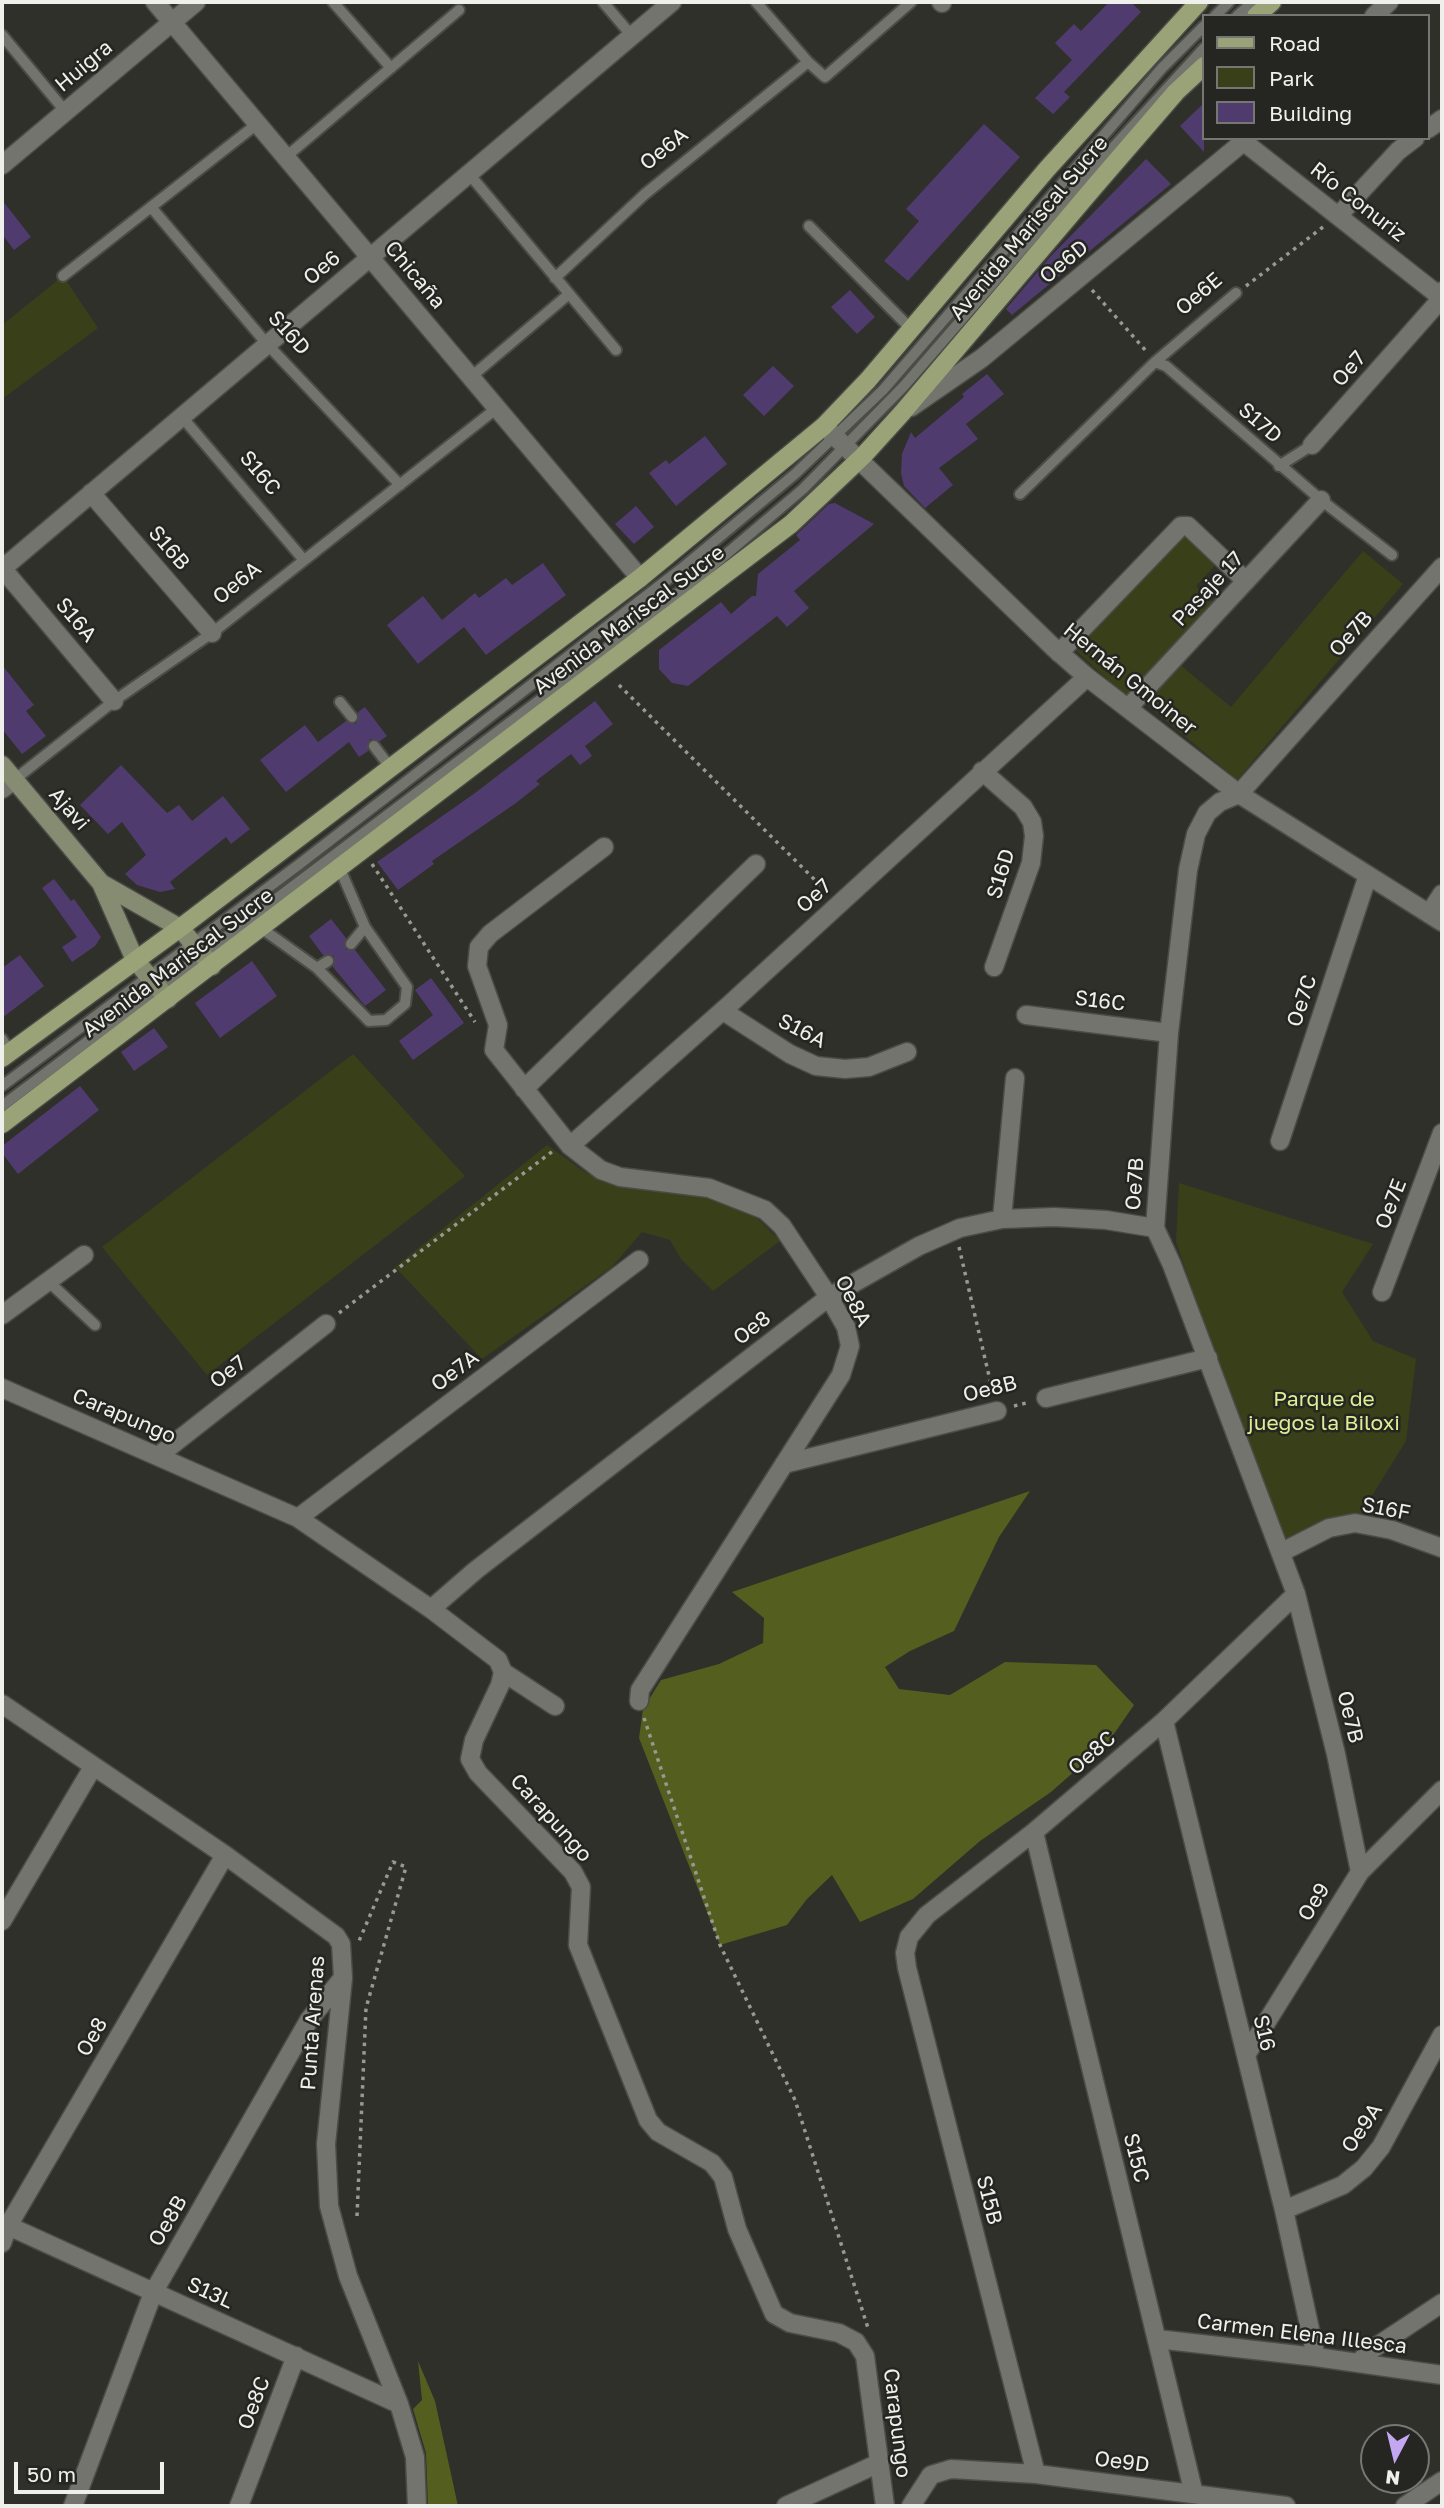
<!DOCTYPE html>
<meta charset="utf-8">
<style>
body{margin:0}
#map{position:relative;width:1444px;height:2508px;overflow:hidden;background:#2f302a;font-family:"Golos Text",sans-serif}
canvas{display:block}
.frame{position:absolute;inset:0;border:4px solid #eff0ec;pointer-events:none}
.legend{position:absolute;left:1202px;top:14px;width:228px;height:126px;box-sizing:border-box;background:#252621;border:2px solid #767772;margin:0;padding:9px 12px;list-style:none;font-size:21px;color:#eff0ec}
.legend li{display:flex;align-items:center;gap:14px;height:35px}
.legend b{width:35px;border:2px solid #767772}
.north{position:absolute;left:1360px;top:2424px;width:70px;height:70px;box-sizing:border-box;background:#252621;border:2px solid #767772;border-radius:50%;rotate:187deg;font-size:19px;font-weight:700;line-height:28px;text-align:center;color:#eff0ec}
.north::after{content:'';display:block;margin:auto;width:24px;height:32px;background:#c4a7f1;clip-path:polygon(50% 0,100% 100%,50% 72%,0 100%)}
.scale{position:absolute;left:14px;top:2462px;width:150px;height:32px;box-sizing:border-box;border:4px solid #eff0ec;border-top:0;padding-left:9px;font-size:21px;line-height:24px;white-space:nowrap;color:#eff0ec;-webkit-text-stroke:5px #252621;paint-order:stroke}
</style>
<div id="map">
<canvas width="1444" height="2508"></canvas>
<div class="frame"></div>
<ul class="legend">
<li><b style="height:9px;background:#9aa377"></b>Road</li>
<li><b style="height:19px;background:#394019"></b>Park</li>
<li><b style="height:19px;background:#503b6e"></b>Building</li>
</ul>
<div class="north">N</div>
<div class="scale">50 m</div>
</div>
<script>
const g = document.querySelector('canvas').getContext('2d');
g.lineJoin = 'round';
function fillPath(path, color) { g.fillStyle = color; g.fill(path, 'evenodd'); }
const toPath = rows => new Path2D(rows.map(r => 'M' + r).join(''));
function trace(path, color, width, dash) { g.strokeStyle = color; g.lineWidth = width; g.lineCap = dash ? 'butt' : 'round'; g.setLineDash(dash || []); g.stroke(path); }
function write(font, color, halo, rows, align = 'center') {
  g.font = font + ' "Golos Text",sans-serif'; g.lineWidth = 5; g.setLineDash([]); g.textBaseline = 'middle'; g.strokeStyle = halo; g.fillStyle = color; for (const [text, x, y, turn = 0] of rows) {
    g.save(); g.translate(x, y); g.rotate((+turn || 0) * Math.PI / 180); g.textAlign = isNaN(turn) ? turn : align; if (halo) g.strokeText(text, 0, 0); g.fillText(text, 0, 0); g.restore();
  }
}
const green = toPath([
 [63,276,98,328,2,399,2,325],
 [1185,528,1220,560,1196,586,1215,604,1127,698,1073,648],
 [1363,551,1403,584,1237,780,1145,703,1179,664,1231,707],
 [353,1054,465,1176,207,1375,102,1247],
 [547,1145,588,1174,610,1183,687,1192,753,1214,780,1241,713,1291,681,1259,670,1240,642,1232,612,1267,482,1359,395,1267],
 [1179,1183,1373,1244,1342,1292,1373,1341,1416,1359,1406,1441,1355,1523,1282,1552,1176,1242]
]);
const forest = toPath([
 [1030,1491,999,1537,954,1631,910,1651,885,1667,899,1689,950,1695,1005,1662,1096,1665,1134,1705,1109,1741,1051,1792,980,1841,913,1899,860,1922,832,1875,807,1899,787,1925,720,1945,639,1738,643,1709,661,1680,719,1664,763,1643,764,1618,732,1592],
 [418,2361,435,2401,458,2506,428,2506,426,2453,413,2409,422,2400]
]);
const building = toPath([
 [1109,2,1131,2,1141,12,1064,92,1070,97,1053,114,1035,98,1072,60,1055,43,1074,24,1081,31],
 [1204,103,1204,152,1180,126],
 [984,124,1020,157,908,281,884,261,919,221,906,209],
 [1146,159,1171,184,1012,315,1006,309,1051,256],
 [2,200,31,237,14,250,2,234],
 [850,290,875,317,857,334,831,307],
 [773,366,794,386,764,416,743,395],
 [987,374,1004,394,966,424,978,439,939,468,953,485,925,508,904,486,901,473,902,454,911,432,915,438,964,397,962,394],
 [705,436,727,464,676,506,649,473,666,460,669,464],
 [835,503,874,524,794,591,809,608,787,627,777,616,688,686,672,683,659,669,659,650,721,602,731,614,752,596,756,596,758,574,800,540,796,535,829,504],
 [636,506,654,527,634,544,615,524],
 [543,563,566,595,486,655,464,627,418,664,387,625,423,596,442,620,475,593,479,598,506,578,512,585],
 [2,665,34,705,26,711,46,736,22,754,2,729],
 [595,701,613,724,585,746,592,756,580,765,571,754,536,781,540,784,516,803,432,861,434,864,398,890,377,862,475,793],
 [365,707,387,736,380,741,370,739,368,751,359,757,349,742,286,792,260,760,305,725,318,742,346,721,356,724,358,712],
 [121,765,167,813,179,805,192,821,223,796,250,829,231,844,226,837,170,882,175,889,160,892,137,885,125,874,146,855,122,822,108,834,80,805],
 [54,879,71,901,74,899,101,937,95,946,72,962,62,947,77,937,42,888],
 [331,919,346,938,346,950,355,950,386,990,365,1006,333,967,334,956,323,955,309,936],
 [20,955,44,986,2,1018,2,968],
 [252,961,277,996,220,1038,195,1003],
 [431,978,464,1023,413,1060,399,1041,433,1015,415,990],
 [154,1028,168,1047,134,1071,121,1052],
 [80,1086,99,1110,18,1174,2,1153,2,1146]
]);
const path = toPath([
 [1246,286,1323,227],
 [1092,290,1147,352],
 [619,685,826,891],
 [372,864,475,1022],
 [959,1247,993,1393],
 [339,1313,553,1151],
 [1014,1406,1030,1402],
 [644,1718,720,1945,795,2100,868,2328],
 [357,2216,366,2008,406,1867,393,1862,359,1941]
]);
const lane = toPath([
 [333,2,391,68],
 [603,2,632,36],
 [756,2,808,62,825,77,911,2],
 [1215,16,1229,2],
 [1237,16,1253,2],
 [2,35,65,111],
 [287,156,459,10],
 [470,175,616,350],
 [151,207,267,344,400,485],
 [809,226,911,329],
 [63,276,257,124],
 [555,278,645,194,808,62],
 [1155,362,1166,366,1321,500,1392,555],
 [471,377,569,294],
 [182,417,303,559],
 [1279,466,1312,445],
 [1020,494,1155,362,1236,293],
 [340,702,352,717],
 [374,746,390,767],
 [14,780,114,701,212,633,497,408],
 [340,869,365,927,351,944],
 [261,928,317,968,328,961],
 [317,968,369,1021,386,1020,405,1004,407,987,365,927],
 [2,1039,10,1052],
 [2,1086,297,866,681,569,795,474,883,390,1162,68,1204,26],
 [2,1106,541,699,704,573,803,489,904,386,1066,199,1204,48],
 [49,1282,95,1325]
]);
const street = toPath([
 [155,2,640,578],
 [941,2,942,3],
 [1374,16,1389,2],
 [1428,129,1442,119],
 [1244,142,1442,298],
 [2,165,196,2],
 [1339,215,1398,151,1415,138],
 [911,407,982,358,1248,138],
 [824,426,1054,648,1087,677,1239,794,1442,922],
 [1312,445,1442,298,1442,291],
 [91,493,212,633],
 [2,568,114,701],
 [2,569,672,2],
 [1059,653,1181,526,1188,526,1246,581],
 [1128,708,1321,500],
 [982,771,1023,807,1032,822,1034,836,1031,863,994,967],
 [2,789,14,780],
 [604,847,490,934,479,947,477,966,498,1025,494,1050,570,1146,601,1170,620,1177,709,1188,765,1210,782,1226,829,1297,846,1327,850,1346,841,1375,640,1690,639,1701],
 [1429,914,1442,894],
 [723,1011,790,1054,816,1066,845,1069,869,1067,907,1052],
 [1026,1015,1169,1033],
 [524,1089,756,864],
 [1280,1141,1368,875],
 [570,1146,729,1005,1087,677],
 [1002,1219,1015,1078],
 [1382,1292,1442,1133],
 [2,1315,84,1255],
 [2,1388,298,1518,431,1609,498,1660,503,1672,500,1685,474,1740,470,1759,478,1773,573,1872,581,1887,578,1945,648,2120,658,2132,712,2163,723,2177,737,2229,774,2314,790,2323,839,2333,856,2342,865,2356,885,2506],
 [1046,1398,1208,1358],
 [158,1456,326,1324],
 [784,1464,997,1411],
 [298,1518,639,1260],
 [1282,1552,1329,1528,1355,1523,1392,1530,1442,1548],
 [431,1609,476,1570,829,1297,919,1246,960,1228,1002,1219,1054,1217,1106,1220,1155,1228],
 [503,1672,555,1706],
 [2,1704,225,1855,336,1936,341,1944,343,1978,326,2144,329,2206,348,2276,399,2404,415,2457,417,2506],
 [1164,1721,1284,2210,1316,2357],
 [1034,1832,1194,2494],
 [1360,1872,1336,1754,1296,1594,1172,1265,1155,1228,1169,1033,1188,870,1196,834,1207,813,1220,802,1239,794,1442,567],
 [2,1921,93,1767],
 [1246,2055,1360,1872,1442,1790],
 [1284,2210,1343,2185,1364,2168,1381,2147,1442,2035],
 [2,2223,399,2404],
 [2,2243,8,2226,225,1855],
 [1157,2339,1316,2357,1442,2375],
 [1358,2363,1371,2350,1442,2303],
 [1036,2474,907,1968,905,1953,909,1937,927,1915,1034,1832,1164,1721,1296,1594],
 [73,2506,153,2293,309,2020,342,1979],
 [239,2506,296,2356],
 [786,2506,879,2463],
 [911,2506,931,2475,951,2469,1036,2474,1286,2506],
 [1405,2506,1442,2481]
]);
const secondary = toPath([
 [2,765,101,883,135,960,168,999],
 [101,883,180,928,212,966]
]);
const primary = toPath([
 [1256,16,1272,2],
 [2,1058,180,928,640,578,824,426,868,380,1047,169,1199,2],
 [2,1124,791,524,863,456,902,413,1095,186,1176,92,1204,66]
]);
const streetNames = [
 ["Huigra",84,66,-40],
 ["Oe6A",664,149,-39],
 ["Río Conuriz",1358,202,38],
 ["Avenida Mariscal Sucre",1029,228,-50],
 ["Oe6D",1064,262,-39],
 ["Oe6",322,268,-40],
 ["Chicaña",415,275,50],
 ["Oe6E",1199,294,-40],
 ["S16D",289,333,48],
 ["Oe7",1349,369,-49],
 ["S17D",1260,423,41],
 ["S16C",260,473,50],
 ["S16B",169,548,49],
 ["Oe6A",237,583,-39],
 ["Pasaje 17",1208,589,-47],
 ["S16A",76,620,50],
 ["Avenida Mariscal Sucre",629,620,-37],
 ["Oe7B",1351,634,-48],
 ["Hernán Gmoiner",1130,679,39],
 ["Ajavi",69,809,49],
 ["S16D",1001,874,-73],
 ["Oe7",814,896,-43],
 ["Avenida Mariscal Sucre",178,963,-37],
 ["S16C",1100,1001,7],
 ["Oe7C",1302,1001,-72],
 ["S16A",802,1031,27],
 ["Oe7B",1135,1184,-86],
 ["Oe7E",1391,1204,-69],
 ["Oe8A",853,1301,63],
 ["Oe8",752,1328,-38],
 ["Oe7A",455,1371,-37],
 ["Oe7",228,1372,-38],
 ["Oe8B",990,1389,-14],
 ["Carapungo",124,1416,23],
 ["S16F",1386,1509,11],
 ["Oe7B",1350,1717,76],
 ["Oe8C",1092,1753,-41],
 ["Carapungo",551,1818,48],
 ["Oe9",1314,1902,-58],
 ["Punta Arenas",313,2023,-86],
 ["S16",1264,2033,76],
 ["Oe8",92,2037,-60],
 ["Oe9A",1362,2128,-56],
 ["S15C",1136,2158,76],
 ["S15B",989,2200,76],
 ["Oe8B",168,2221,-60],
 ["S13L",210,2293,24],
 ["Carmen Elena Illesca",1302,2334,7],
 ["Oe8C",254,2403,-69],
 ["Carapungo",897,2423,83],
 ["Oe9D",1122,2462,7]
];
const parkNames = [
 ["Parque de",1324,1399],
 ["juegos la Biloxi",1324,1423]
];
fillPath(green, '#394019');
fillPath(forest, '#535e1f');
fillPath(building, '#503b6e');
trace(lane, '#4b4c47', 14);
trace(street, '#4b4c47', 21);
trace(secondary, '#4b4c47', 21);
trace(primary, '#4b4c47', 21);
trace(path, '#989994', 3.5, [3.5, 5]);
trace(lane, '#72746d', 10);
trace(street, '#72746d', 18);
trace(secondary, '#868c72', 18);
trace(primary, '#9aa377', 18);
write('21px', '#eff0ec', '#252621', streetNames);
write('21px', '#ddef94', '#252621', parkNames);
</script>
